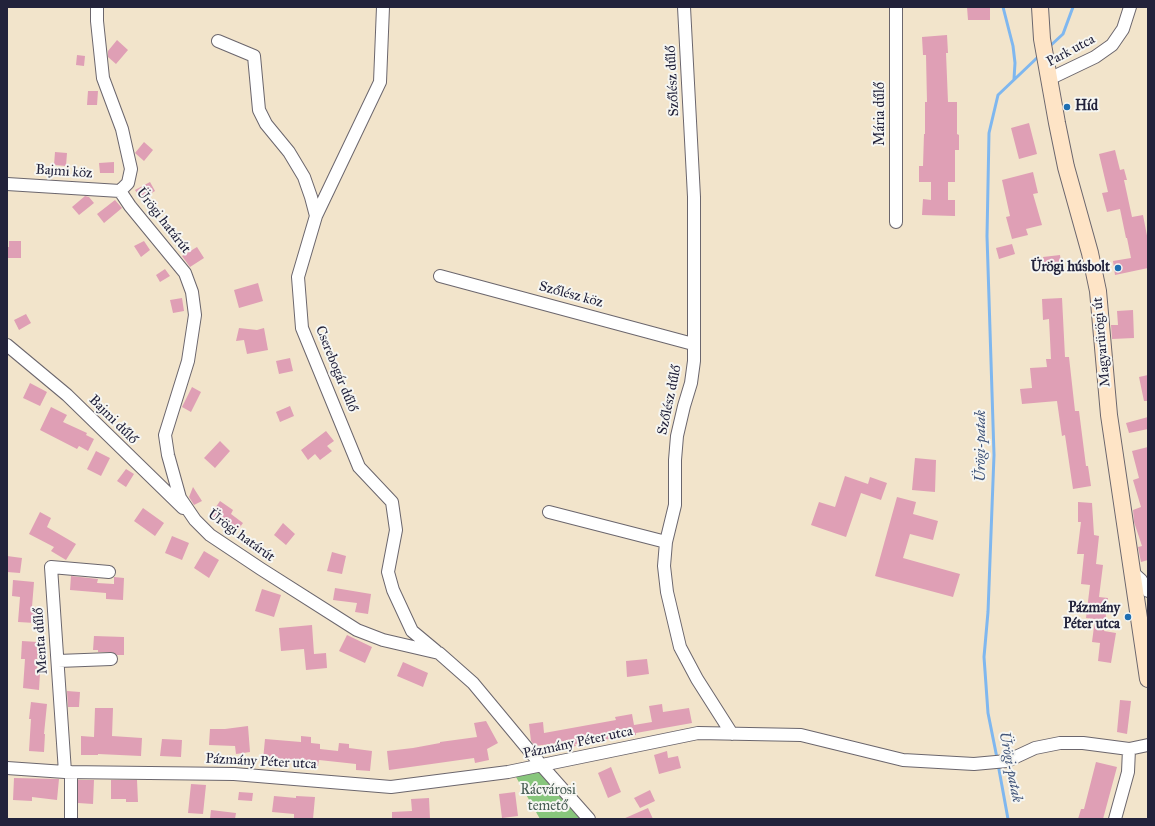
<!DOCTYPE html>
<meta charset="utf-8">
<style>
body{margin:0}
#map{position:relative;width:1155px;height:826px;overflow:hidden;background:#f2e4cb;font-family:"IM FELL Great Primer",serif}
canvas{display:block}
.frame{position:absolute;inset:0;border:8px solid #22223b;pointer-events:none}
</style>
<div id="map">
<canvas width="1155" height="826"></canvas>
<div class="frame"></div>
</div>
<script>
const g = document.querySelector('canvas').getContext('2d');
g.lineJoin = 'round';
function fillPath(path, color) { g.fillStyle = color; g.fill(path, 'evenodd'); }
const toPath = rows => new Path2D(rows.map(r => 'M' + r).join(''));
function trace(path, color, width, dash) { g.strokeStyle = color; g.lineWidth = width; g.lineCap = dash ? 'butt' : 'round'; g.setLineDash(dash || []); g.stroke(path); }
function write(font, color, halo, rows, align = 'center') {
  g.font = font + ' "IM FELL Great Primer",serif'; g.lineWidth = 4; g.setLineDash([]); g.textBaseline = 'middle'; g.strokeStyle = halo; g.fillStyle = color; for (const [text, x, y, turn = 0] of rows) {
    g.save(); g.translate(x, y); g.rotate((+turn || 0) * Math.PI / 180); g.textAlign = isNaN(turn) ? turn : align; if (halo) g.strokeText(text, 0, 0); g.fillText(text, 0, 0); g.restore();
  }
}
const green = toPath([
 [544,769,589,819,540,819,516,777]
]);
const stream = toPath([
 [1003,7,1013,46,1015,63,1014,79],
 [1049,47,1063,34,1073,7],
 [997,758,988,713,984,657,988,612,994,455,987,236,989,133,998,95,1039,56],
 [998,764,1008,819]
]);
const building = toPath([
 [967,7,990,7,990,20,968,20],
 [947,35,948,53,946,53,948,102,957,102,957,134,959,135,959,150,955,150,955,182,948,182,948,200,955,200,955,216,922,215,923,199,931,200,931,182,919,182,919,166,923,166,924,134,925,134,925,102,927,102,926,55,923,55,922,37],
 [117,40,128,50,116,64,108,57,108,51],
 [77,55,85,56,84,66,76,65],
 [88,91,98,91,97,105,87,105],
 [1029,123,1037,154,1019,159,1011,128],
 [144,142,153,150,144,161,135,153],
 [1115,150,1120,170,1124,169,1127,180,1124,180,1132,217,1143,215,1148,241,1148,268,1115,275,1113,261,1131,258,1127,238,1126,238,1120,209,1107,212,1102,193,1108,192,1099,154],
 [55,152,67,153,66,166,54,165],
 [114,162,114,173,100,173,99,163],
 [1033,172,1038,193,1033,194,1042,225,1026,229,1028,235,1012,239,1006,217,1010,216,1002,180],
 [150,182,155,191,141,199,135,190],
 [85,196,89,197,94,203,79,215,72,207],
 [115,200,122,208,104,223,97,214],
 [9,241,21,241,21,258,7,258,7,247,9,247],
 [144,241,150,250,141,257,134,246],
 [1012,244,1015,254,999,259,996,248],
 [197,247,204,258,190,267,182,256],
 [1060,255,1062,271,1045,273,1043,257],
 [165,269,170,276,160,282,156,275],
 [258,283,263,301,239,308,234,290],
 [182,298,184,311,173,313,170,300],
 [1062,298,1065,357,1069,357,1075,411,1079,411,1086,466,1088,466,1091,486,1073,489,1065,435,1062,436,1057,401,1022,404,1020,389,1032,388,1030,368,1047,367,1046,359,1051,359,1049,319,1043,320,1042,299],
 [1133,310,1134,338,1112,339,1111,325,1118,325,1117,311],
 [26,314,31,323,19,330,14,320],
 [239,328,257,330,264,328,268,350,247,354,244,340,236,341],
 [290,358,293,371,279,374,276,361],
 [1148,375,1148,401,1144,401,1139,377],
 [30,383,47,392,40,406,23,398],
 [192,387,201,392,191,412,182,407],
 [290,406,294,416,280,422,276,412],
 [51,407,67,415,63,422,87,433,86,435,94,439,88,451,79,446,77,449,40,430],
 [1148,417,1148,429,1129,433,1126,423],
 [326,431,334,441,327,446,332,451,320,460,315,454,308,460,301,450],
 [220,441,230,451,215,468,204,458],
 [1148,447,1148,560,1141,562,1138,547,1142,546,1134,522,1133,510,1141,507,1133,480,1139,478,1132,451],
 [96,451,110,458,101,476,87,469],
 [915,458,936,460,935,492,912,490],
 [126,469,134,474,126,487,117,481],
 [845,476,868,484,870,477,887,483,881,500,861,493,846,537,811,525,819,502,835,507],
 [193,487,202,501,194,505,189,497],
 [897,497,916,502,913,514,938,521,933,540,910,534,903,558,960,574,953,597,875,576],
 [220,501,233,510,231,514,243,523,235,534,209,517],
 [1078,502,1092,503,1094,535,1099,536,1096,564,1103,565,1099,597,1108,598,1104,631,1116,633,1111,663,1098,661,1100,643,1092,642,1095,619,1086,618,1090,585,1081,584,1084,554,1077,554,1081,522,1078,522],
 [143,508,164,523,155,536,134,521],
 [40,512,51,518,47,527,76,544,66,560,51,551,54,547,29,534],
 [283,523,295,534,286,545,274,535],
 [172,536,189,543,182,560,165,553],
 [204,551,219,560,209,578,194,568],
 [332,552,346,556,342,574,327,571],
 [7,556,22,558,20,573,7,572],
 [71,576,98,579,97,583,114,584,114,577,124,578,123,600,106,599,106,593,70,590],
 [13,580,34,582,32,607,37,607,35,623,18,622,20,597,12,596],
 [335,588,371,594,368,614,355,612,357,603,333,600],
 [262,589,281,595,274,617,255,611],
 [312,625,314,654,326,653,327,668,306,670,304,649,281,651,279,628],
 [347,635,372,647,365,663,339,651],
 [94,636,124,637,124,655,117,655,111,652,98,652,98,650,93,650],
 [22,641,38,642,37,673,40,673,39,690,23,688,25,659,21,659],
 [647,659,649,674,627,677,626,661],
 [403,662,428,673,423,687,397,676],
 [67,691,80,692,79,707,68,707],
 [1120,700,1131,701,1127,734,1117,732],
 [31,702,47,704,44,734,45,734,44,752,29,751,31,719,29,719],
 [662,704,663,712,689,708,692,723,636,733,636,735,575,744,576,746,558,749,557,743,535,746,531,741,529,724,543,722,544,733,616,720,615,717,632,714,634,725,652,722,649,706],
 [95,708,113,708,112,736,142,738,141,756,98,754,98,755,81,755,81,736,94,737],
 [486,721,498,743,487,749,489,760,475,763,474,758,389,770,387,751,413,748,440,743,440,742,477,737,474,723],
 [248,726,250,752,236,754,235,746,209,745,210,729,225,729],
 [301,736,311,737,311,743,320,744,320,749,338,751,339,743,349,744,349,748,372,751,370,771,356,770,356,764,319,760,318,766,263,760,265,739,301,742],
 [162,739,182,740,181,757,160,756],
 [667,751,668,758,678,756,681,768,659,774,654,755],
 [1096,762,1117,767,1103,819,1078,819,1081,809,1084,809],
 [611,767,621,792,608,798,598,773],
 [14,778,59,779,57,800,32,797,32,801,13,800],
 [78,780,94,780,93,804,78,803],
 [111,780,137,780,138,802,126,802,126,799,111,799],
 [191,784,206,785,203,814,188,813],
 [650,790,655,801,640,808,634,798],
 [239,792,253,793,252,801,238,800],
 [515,792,518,816,502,818,499,794],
 [274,796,296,798,296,796,315,797,313,819,294,819,294,814,272,812],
 [429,798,430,819,392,819,392,812,412,811,411,799],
 [648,808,653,819,623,819],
 [211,810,236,813,235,819,210,819]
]);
const minor = toPath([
 [97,7,97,21,103,78,122,129,131,169,128,183,120,191,130,206,185,273,192,292,195,315,188,361,165,435,168,455,180,498,195,520,210,535,261,569,357,630,383,640,439,653,473,683,542,766,589,819],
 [383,7,380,82,316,216,298,277,302,328,359,467,392,502,396,530,388,572,393,590,412,631,436,651],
 [684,7,694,197,694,361,691,383,684,406,677,436,675,460,675,505,666,542,664,566,667,592,680,647,697,679,732,734],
 [218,41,254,56,259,110,266,124,289,152,304,177,311,197,316,216],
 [1049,79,1095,57,1112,45,1123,29,1130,7],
 [7,184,120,191],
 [896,222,896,7],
 [440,276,693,344],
 [7,345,67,395,183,508],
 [549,512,666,542],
 [1131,571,1141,580,1148,591],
 [58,661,111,659],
 [7,768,65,772,234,774,391,787,508,772,698,733,801,735,903,760,974,764,1007,761,1035,748,1060,743,1083,743,1129,749,1148,745],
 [65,772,51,567,109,572],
 [71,819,71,772],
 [1115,819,1128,772,1129,749]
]);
const secondary = toPath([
 [1040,7,1042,39,1057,123,1066,167,1090,253,1098,291,1109,415,1148,679]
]);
const markers = [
 [1067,107,4,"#1f6fb2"],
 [1118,268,4,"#1f6fb2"],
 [1128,617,4,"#1f6fb2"]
];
const streetNames = [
 ["Park utca",1071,51,-28],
 ["Szőlész dűlő",673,81,-93],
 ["Mária dűlő",881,114,-90],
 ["Bajmi köz",64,172,4],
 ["Ürögi határút",163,221,52],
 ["Szőlész köz",571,295,15],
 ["Magyarürögi út",1102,342,-95],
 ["Cserebogár dűlő",336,369,68],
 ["Szőlész dűlő",670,400,-78],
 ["Bajmi dűlő",113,420,45],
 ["Ürögi határút",241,536,36],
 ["Menta dűlő",41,641,-94],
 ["Pázmány Péter utca",578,743,-12],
 ["Pázmány Péter utca",261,762,3]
];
const poiNames = [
 ["Híd",1075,107,"left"],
 ["Ürögi húsbolt",1110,268],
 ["Pázmány",1120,609],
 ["Péter utca",1120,625]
];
const parkNames = [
 ["Rácvárosi",548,791],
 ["temető",548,807]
];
const waterNames = [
 ["Ürögi-patak",981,446,-90],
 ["Ürögi-patak",1010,767,79]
];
fillPath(green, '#88c67c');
trace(stream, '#7fb7ef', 3);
fillPath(building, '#df9fb5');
trace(minor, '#6b666d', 14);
trace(secondary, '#6b666d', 18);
trace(minor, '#fff', 12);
trace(secondary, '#fee4c6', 16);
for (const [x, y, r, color] of markers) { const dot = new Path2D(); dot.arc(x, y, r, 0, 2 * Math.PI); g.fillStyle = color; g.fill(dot); trace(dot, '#f6f6f2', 1.5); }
write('14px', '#22223b', '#f6f6f2', streetNames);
write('bold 14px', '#22223b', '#f6f6f2', poiNames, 'right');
write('14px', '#465b52', '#f6f6f2', parkNames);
write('italic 15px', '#43567a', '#f6f6f2', waterNames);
</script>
